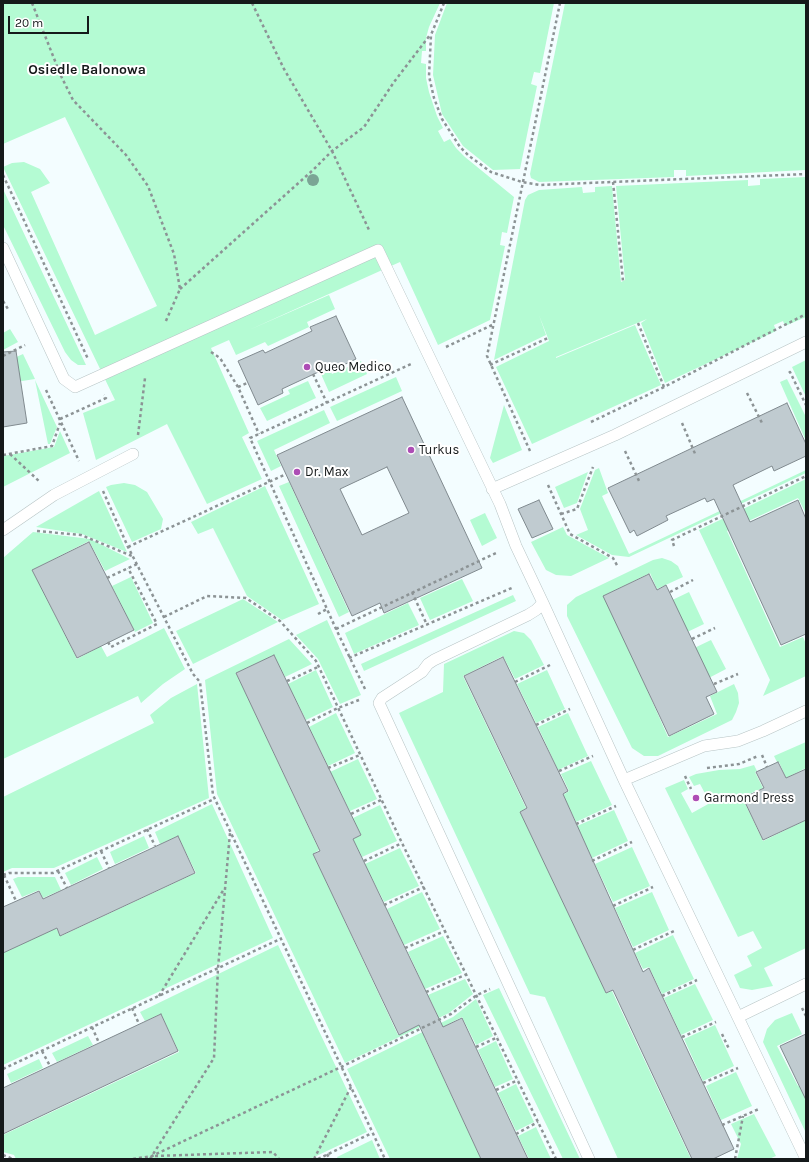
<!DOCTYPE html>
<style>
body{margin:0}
#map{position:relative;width:809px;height:1162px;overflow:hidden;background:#f3fdff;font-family:Karla,sans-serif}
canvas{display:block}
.frame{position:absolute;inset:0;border:4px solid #15191a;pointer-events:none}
.scale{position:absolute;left:8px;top:16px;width:81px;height:18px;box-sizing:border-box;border:2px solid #15191a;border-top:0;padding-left:5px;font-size:12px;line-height:14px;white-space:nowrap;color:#15191a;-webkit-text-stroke:3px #fff;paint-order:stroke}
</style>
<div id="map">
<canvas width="809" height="1162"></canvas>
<div class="frame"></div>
<div class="scale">20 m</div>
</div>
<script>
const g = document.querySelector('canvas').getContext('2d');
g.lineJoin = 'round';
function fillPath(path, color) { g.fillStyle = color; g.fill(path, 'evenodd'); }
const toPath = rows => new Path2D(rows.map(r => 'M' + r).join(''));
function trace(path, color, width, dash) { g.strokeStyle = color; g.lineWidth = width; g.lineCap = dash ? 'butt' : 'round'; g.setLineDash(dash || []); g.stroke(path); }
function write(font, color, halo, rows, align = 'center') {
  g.font = font + ' Karla,sans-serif'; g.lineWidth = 4; g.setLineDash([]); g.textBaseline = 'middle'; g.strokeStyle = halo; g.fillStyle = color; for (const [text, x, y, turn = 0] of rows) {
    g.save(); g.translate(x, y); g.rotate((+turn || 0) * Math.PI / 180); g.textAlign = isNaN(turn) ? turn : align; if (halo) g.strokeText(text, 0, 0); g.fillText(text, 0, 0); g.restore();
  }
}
const green = toPath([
 [3,3,440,3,429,27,426,38,426,51,422,51,421,63,426,64,426,78,429,92,437,116,443,128,438,131,444,142,450,139,456,148,465,157,514,197,507,233,502,232,500,245,505,246,490,320,438,345,400,262,249,330,329,295,335,309,307,322,309,327,268,346,265,342,236,355,229,340,211,348,249,433,242,437,262,479,207,504,167,424,96,460,83,413,115,400,3,167,12,163,24,162,40,169,50,183,31,192,95,335,157,306,65,117,3,144],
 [447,3,554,3,540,73,534,72,531,84,537,86,520,169,493,170,463,146,442,114,433,75,435,35],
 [565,3,806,3,806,170,686,176,686,170,674,170,674,177,539,182,531,178,530,174],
 [806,177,806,317,785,326,783,321,774,325,776,331,665,383,641,323,647,319,556,357,556,358,635,325,661,385,532,444,496,367,549,341,539,315,546,335,494,360,525,200,528,195,539,190,582,187,583,193,595,192,595,187,612,186,621,282,625,280,616,186,748,180,748,186,760,185,760,179],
 [3,189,86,365,78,365,71,360,65,352,3,225],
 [10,329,18,342,3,350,3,333],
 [23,354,35,379,3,384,3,363],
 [806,360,806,397,792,367],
 [361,361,367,374,329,392,321,374,330,370,332,374],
 [396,377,402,391,337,421,330,407],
 [787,379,806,417,806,441,780,382],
 [35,380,57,427,50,444,48,444],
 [308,381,316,398,267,421,260,408,290,394,288,390],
 [504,405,522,450,493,463,490,458],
 [324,410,330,423,274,450,281,466,271,471,257,441],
 [60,431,70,453,3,487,3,456,54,447],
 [599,468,608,493,602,496,629,554,806,470,806,473,629,557,612,555,576,535,588,530,580,509,595,470],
 [588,472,577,503,564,508,555,487],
 [806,479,806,514,798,498,727,531,780,647,803,637,806,644,806,676,763,696,770,680,699,530],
 [289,482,349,612,339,617,279,486],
 [124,483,135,485,147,492,163,519,161,529,132,542,106,487,111,485],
 [265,486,319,604,282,620,247,596,213,528,198,534,191,522],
 [99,491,127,552,82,534,36,527],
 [485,513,497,538,482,546,470,520],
 [563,527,567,535,609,558,571,576,556,575,546,570,531,542],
 [33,532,90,539,130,559,105,571,89,541,32,570,77,659,101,646,107,657,164,628,185,669,163,684,141,703,138,696,3,759,3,558],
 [662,558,671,561,678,566,683,577,657,589,650,573,605,595,668,737,717,714,710,696,734,684,738,693,739,703,736,712,732,720,658,756,644,756,632,748,567,616,567,605,576,597,653,560],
 [131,577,153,623,135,632,112,586],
 [462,579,473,601,430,620,420,598],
 [689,592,704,624,679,636,664,604],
 [513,595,516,601,364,671,361,664],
 [243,599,278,622,193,664,176,631],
 [408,603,419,625,354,654,345,633],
 [327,620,361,695,340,704,318,659,296,635],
 [514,631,524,633,531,640,544,665,515,679,503,656,463,676,526,808,520,812,606,993,612,991,691,1159,618,1159,545,997,530,994,399,713,443,692,444,664],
 [289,639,312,664,285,677,274,655,236,673,319,850,313,854,398,1035,438,1016,428,995,465,979,473,994,449,1013,345,1063,217,794,205,680],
 [711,640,726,669,703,681,688,651],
 [316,670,333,707,306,720,288,684],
 [547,670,565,709,536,723,517,684],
 [197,684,209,798,54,868,12,868,3,872,3,797,154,723,150,715,171,698],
 [336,713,355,753,328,766,309,727],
 [568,713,588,756,558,770,538,727],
 [806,742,806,768,786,778,779,762,777,762,774,756],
 [358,759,377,799,350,811,330,772],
 [591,761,612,805,576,822,563,795,569,791,561,774],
 [754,765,757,771,755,772,763,788,742,797,763,841,806,820,806,948,764,968,773,986,752,990,740,988,734,975,752,966,747,956,762,948,753,931,738,937,665,788,684,780,688,789,681,793,692,813,710,803,700,784,694,786,689,777,696,774,719,770,740,769],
 [212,804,273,938,3,1065,3,953,56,928,61,936,196,873,178,836,160,844,155,832],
 [380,805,397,841,362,857,353,839,361,835,353,818],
 [614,810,628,841,592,858,577,826],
 [144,836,149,848,115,864,110,852],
 [632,847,650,886,613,902,595,864],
 [400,848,419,886,384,902,365,864],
 [97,857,103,869,71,885,65,873],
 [18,877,55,877,61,890,43,898,39,890,22,897,13,879],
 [422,892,440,929,404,945,387,909],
 [652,892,669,930,633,947,615,908],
 [673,935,694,979,662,994,649,967,643,969,635,953],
 [443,936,462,973,425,989,408,952],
 [278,945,367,1132,310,1159,16,1159,14,1155,3,1152,3,1135,179,1052,161,1014,145,1021,140,1012],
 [695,984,713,1020,681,1035,664,998],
 [499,988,580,1159,563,1159,483,995],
 [476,999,493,1036,476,1045,462,1017,424,1037,481,1159,390,1159,347,1069,453,1017],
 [792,1013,802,1034,777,1046,798,1086,806,1082,806,1133,763,1042,767,1029,775,1020],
 [715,1025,734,1066,703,1081,684,1039],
 [88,1036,93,1045,57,1062,52,1053],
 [496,1041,513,1079,495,1087,478,1050],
 [39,1059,43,1068,11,1083,7,1074],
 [736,1072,752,1106,721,1120,706,1086],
 [516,1084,534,1122,516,1131,498,1093],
 [754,1114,776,1156,769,1159,737,1159,741,1144,731,1124],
 [536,1127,551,1159,529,1159,518,1136],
 [372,1140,380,1159,338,1159,337,1157]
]);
const building = toPath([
 [336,316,356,359,331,371,329,367,282,389,283,393,258,405,238,361,263,350,265,353,312,331,310,327,336,316],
 [16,351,27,423,3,427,3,352,16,351],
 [402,397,482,568,384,613,380,603,352,616,277,455,402,397],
 [387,467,409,513,362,535,340,489,387,467],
 [787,403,806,444,806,456,774,471,772,466,733,485,750,522,798,500,806,519,806,634,781,645,714,499,707,502,705,498,666,516,668,520,637,536,634,530,630,533,608,488,787,403],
 [539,500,553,529,532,538,518,509,539,500],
 [89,542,134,630,77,658,32,570,89,542],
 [649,574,657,590,666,585,717,692,706,697,714,714,669,736,603,596,649,574],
 [274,655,361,835,353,839,443,1027,462,1018,528,1159,481,1159,419,1025,399,1035,313,854,320,851,236,673,274,655],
 [503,657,568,791,563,794,643,972,649,968,734,1149,713,1159,692,1159,613,990,606,993,520,812,527,808,464,676,503,657],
 [778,762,786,778,806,769,806,820,763,840,743,798,764,788,756,772,778,762],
 [178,836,195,873,60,936,57,928,3,953,3,907,39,891,43,899,178,836],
 [161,1014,178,1051,3,1134,3,1088,161,1014],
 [806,1034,806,1100,780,1046,806,1034]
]);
const path = toPath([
 [32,3,61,76,73,100,126,155,148,186,174,254,180,289,165,323],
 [252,3,284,69,332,151,370,232],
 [444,3,431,35,429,76,434,98,442,119,460,147,469,156,491,172,522,182,540,185,806,174],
 [3,175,88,359],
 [613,182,623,281],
 [180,289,313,170,332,151,364,127,394,82,430,35],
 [3,301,8,309],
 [638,323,664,387],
 [446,347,492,325],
 [211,352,220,358,238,387,259,434],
 [3,356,25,345],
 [490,365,548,338],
 [789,373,790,372,806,405],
 [313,374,327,403],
 [238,387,247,383],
 [46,390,79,461],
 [747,393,763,425],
 [60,419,106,398,104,395],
 [591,422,664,387,806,314],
 [682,423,696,456],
 [138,435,145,378],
 [530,451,487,356,560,3],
 [625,451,640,483],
 [10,454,40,482],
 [3,455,52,446,60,423],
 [548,485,570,534,613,558,618,567],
 [103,491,128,547,193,674,200,682,213,795,385,1159],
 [561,514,577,509,593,467],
 [37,531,81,535,132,556],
 [674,546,672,540,806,476],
 [128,547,286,474],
 [107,578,137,564],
 [412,592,427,625],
 [670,592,693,580],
 [318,614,327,609],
 [164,617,207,596,246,598,280,621,316,661,402,843,556,1159],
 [336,629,498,552],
 [692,639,715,628],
 [108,642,111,647,157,624,128,568],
 [349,658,514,587],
 [287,681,318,667],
 [515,682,550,665],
 [714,684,738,674],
 [365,689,336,629,250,438,411,364],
 [307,723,338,708,359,700],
 [536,725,570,709],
 [762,755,767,767],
 [328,768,360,755],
 [707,768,739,764,758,756],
 [559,771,593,756],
 [685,776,691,789],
 [351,814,381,800],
 [576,824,616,806],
 [147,829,155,846],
 [101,851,109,868],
 [364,861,402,843],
 [592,861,632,842],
 [58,871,67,888],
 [3,875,9,873,53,873,214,799],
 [4,875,16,901],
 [384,905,424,887],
 [613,906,653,887],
 [405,948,445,931],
 [633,950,674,931],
 [426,992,467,974],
 [159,996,224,889],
 [662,996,697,980],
 [132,1008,139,1024],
 [802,1008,806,1016],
 [92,1027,99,1043],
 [722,1034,729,1049],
 [682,1037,716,1022],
 [476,1047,498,1037],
 [42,1051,50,1066],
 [3,1069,280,939],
 [703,1083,738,1068],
 [3,1087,3,1088],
 [496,1090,518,1080],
 [722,1125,759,1109],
 [516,1134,538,1122],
 [327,1154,330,1159],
 [3,1155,13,1159],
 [155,1156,273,1152,279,1159],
 [133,1159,152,1156,341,1067,451,1014,477,995,490,989],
 [150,1159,214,1058,218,968,230,833],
 [314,1159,351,1087],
 [318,1159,372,1133],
 [735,1159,743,1116]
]);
const lane = toPath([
 [3,248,64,379,75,387,378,250,500,504,516,546,543,603],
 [492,489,615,435,806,342],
 [3,530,54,495,133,454],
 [624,780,704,746,738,741,763,731,806,711],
 [738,1017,806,984],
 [589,1159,379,703,382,698,422,672,428,664,434,660,528,615,536,610,543,603,624,780,806,1159]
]);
const trees = [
 [313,180]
];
const markers = [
 [307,367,4,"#ad4db5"],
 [411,450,4,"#ad4db5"],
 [297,472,4,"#ad4db5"],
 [696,798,4,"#ad4db5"]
];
const poiNames = [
 ["Queo Medico",315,367],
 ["Turkus",419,450],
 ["Dr. Max",305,472],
 ["Garmond Press",704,798]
];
const neighbourhoodNames = [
 ["Osiedle Balonowa",87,70]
];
fillPath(green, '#b4fbd3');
fillPath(building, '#c0cbd0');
trace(building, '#808a8f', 1);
trace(lane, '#b7c4c5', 12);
trace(path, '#8c9395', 2.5, [3, 3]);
trace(lane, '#fff', 11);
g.fillStyle = '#7ba595';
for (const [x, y] of trees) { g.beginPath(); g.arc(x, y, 6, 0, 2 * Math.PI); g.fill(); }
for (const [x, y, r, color] of markers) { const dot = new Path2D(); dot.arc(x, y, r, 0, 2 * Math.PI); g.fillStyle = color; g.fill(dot); trace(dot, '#fff', 1.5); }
write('13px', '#15191a', '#fff', poiNames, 'left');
write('bold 14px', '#15191a', '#fff', neighbourhoodNames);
</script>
